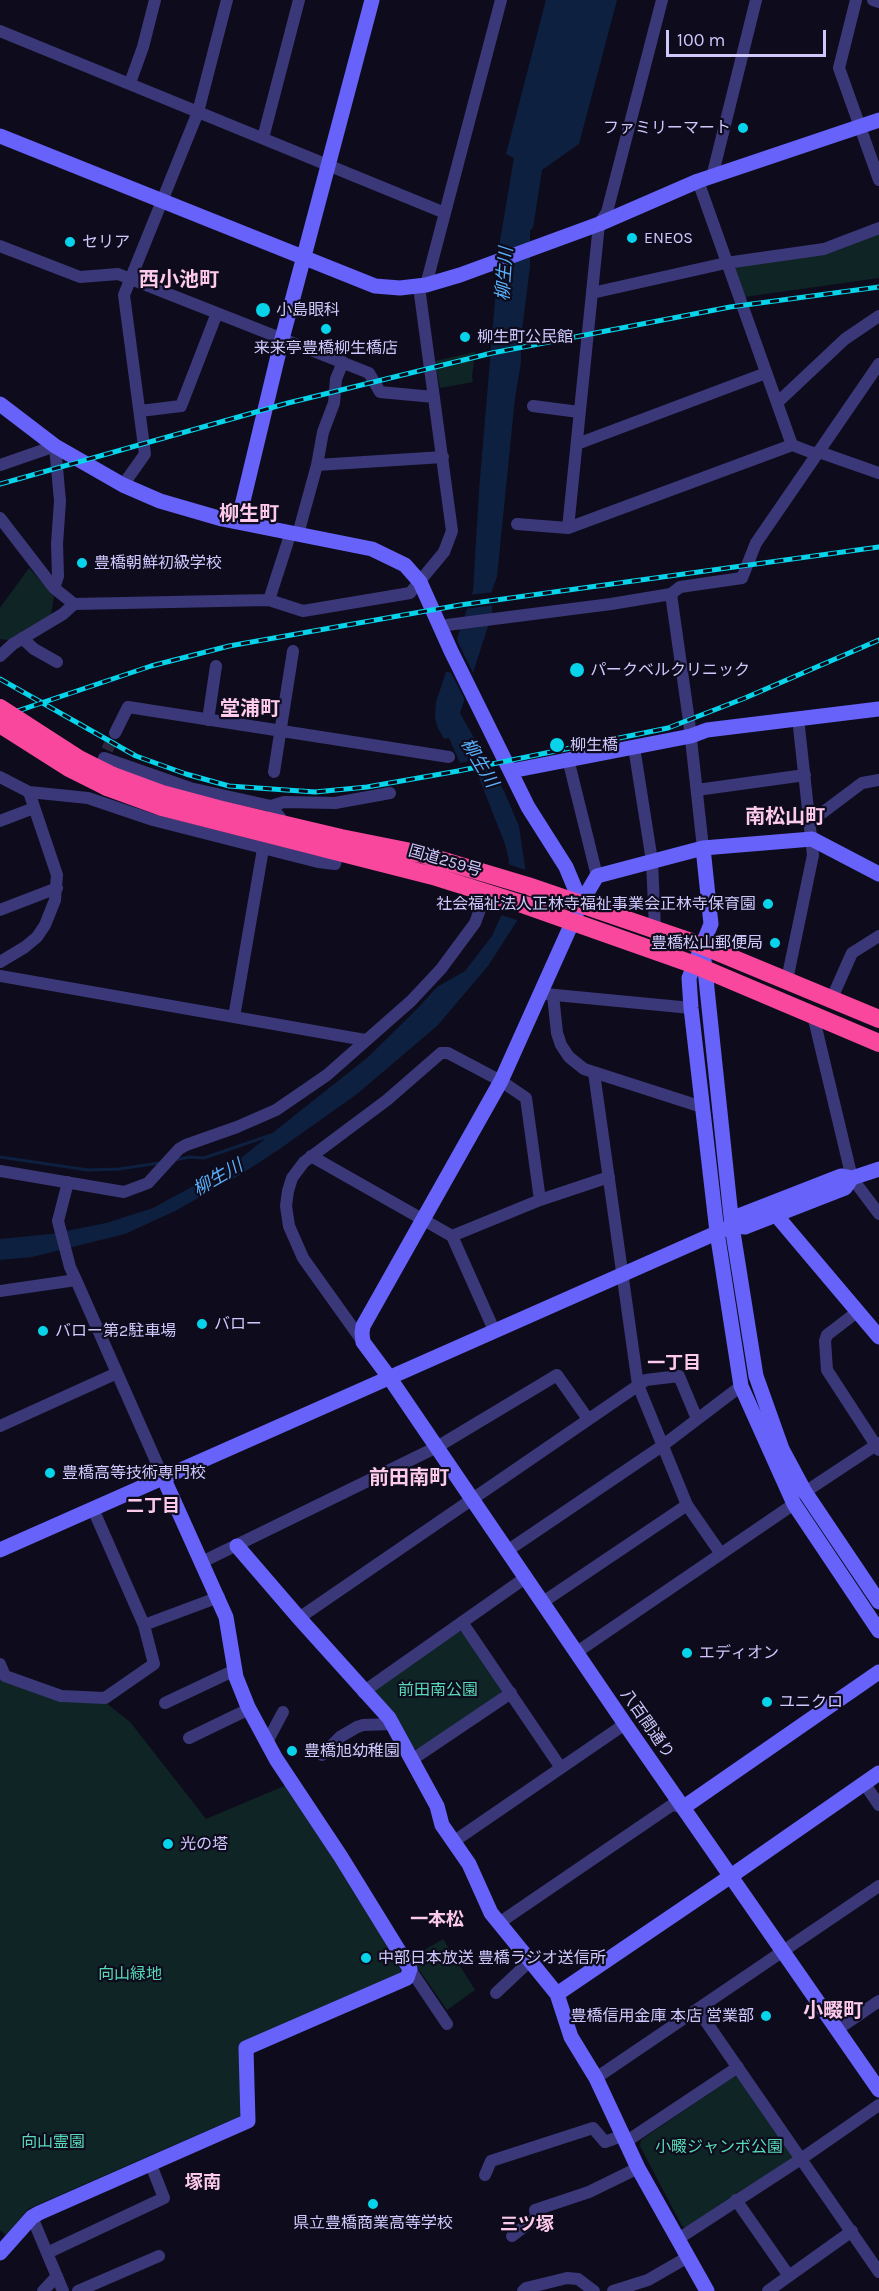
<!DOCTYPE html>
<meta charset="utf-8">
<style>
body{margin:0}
#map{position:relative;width:879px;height:2291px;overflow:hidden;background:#0e0c1c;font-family:Karla,sans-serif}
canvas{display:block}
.scale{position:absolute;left:666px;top:30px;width:160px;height:27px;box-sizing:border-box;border:3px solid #cec8fd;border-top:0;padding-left:8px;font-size:18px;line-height:21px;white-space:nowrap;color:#cec8fd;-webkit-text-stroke:4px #0e0c1c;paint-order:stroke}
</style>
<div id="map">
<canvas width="879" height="2291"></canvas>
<div class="scale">100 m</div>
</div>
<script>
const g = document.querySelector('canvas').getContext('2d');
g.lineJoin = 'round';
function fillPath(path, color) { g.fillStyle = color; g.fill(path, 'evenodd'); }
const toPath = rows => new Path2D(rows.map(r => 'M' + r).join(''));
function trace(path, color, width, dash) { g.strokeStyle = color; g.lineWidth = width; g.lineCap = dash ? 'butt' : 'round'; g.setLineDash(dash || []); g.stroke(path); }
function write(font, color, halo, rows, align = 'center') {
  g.font = font + ' Karla,"Noto Sans JP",sans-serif'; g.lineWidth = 4.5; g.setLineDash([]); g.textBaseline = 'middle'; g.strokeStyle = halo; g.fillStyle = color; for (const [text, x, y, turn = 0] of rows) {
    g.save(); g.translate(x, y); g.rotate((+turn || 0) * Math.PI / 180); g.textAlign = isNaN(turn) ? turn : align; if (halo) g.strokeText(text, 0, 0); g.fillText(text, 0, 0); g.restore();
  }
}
const green = toPath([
 [879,233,879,278,744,297,735,269,737,265],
 [475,352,472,377,473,382,440,388,435,361],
 [29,568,54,596,51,615,8,640,0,639,0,608],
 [457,1631,465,1633,502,1688,500,1695,418,1749,413,1748,374,1693,376,1687],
 [0,1680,61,1702,106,1703,130,1722,206,1819,289,1784,401,1968,399,1975,239,2044,242,2109,240,2116,28,2209,6,2235,0,2230],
 [443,1939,475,1990,447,2010,411,1958],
 [735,2076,741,2077,793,2154,791,2159,687,2228,682,2226,640,2146,641,2140]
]);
const water = toPath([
 [546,0,617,0,579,144,542,170,533,228,530,230,530,266,521,338,521,362,515,398,497,577,492,590,492,614,460,713,504,791,519,826,525,867,525,896,517,921,488,966,437,1026,357,1094,281,1148,243,1173,175,1211,125,1234,32,1257,0,1260,0,1239,51,1234,106,1223,153,1208,232,1165,367,1058,417,1009,437,987,465,971,492,936,501,916,509,860,505,844,472,760,460,763,449,738,444,739,438,728,435,719,436,702,473,591,479,491,500,241,514,158,506,154]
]);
const pier = toPath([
 [495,592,495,605,465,609,468,595],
 [456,638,473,673,465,700,451,673,445,671],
 [488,758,493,766,474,771,470,763,459,765],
 [505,863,528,871,527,898,520,921,498,914]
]);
const stream = toPath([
 [0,1157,88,1170,119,1169,159,1163],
 [174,1160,190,1157,204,1158,271,1135]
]);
const streetTunnel = toPath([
 [107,750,115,733]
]);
const street = toPath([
 [662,0,607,212,599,224,568,528,792,445,813,453,819,452,879,473],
 [856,0,839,68,879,180],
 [873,0,879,2],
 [0,31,445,213],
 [130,83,143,47,155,0],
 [263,138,299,0],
 [712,177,756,0],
 [698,181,792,445],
 [0,246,80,277,118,274,369,373,380,392,434,397],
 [426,285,501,0],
 [592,293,726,263,824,249,879,228],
 [778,402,845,339,879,316],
 [533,406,579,412],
 [140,411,181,406,217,313],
 [577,444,766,373],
 [0,465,55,446,60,501,57,544,58,576,54,588,74,604],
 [317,465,443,457],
 [123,485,145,454,124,295,198,112,227,0],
 [0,518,54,588],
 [517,524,568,528],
 [298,534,317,465,323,432,334,403,336,379,343,362],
 [671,594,689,721,703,848],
 [269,600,291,532],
 [439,626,611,604,671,594,680,587,742,578,756,543,879,364],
 [22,638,34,649,57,662],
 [0,656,13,644,63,614,74,604,269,600,303,611,410,593,444,552,452,531,419,287],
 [208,720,216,666],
 [115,733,128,707,449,757],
 [634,747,652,861,655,929],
 [104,758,190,788,271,806,286,825],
 [568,759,597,876],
 [274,772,293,651],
 [0,777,29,792,88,798,153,820,318,862,335,864,338,853],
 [697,790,805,775],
 [271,806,284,802,335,803,390,793],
 [0,821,34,808],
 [810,822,862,783,879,780],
 [0,910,57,888],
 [0,962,25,947,37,937,45,925,55,900,57,875,29,792],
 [0,976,365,1040],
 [787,980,813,855,798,718],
 [545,994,691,1008],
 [553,995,557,1033,561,1045,569,1057,584,1069,702,1107],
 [832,998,852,953,879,936],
 [813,1015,852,1178,879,1214],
 [234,1017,263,849],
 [594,1073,638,1385,687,1505,721,1554],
 [311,1156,452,1236,494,1330],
 [0,1171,124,1192,148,1183,179,1149,186,1145,237,1127,276,1110,327,1075,411,1001,441,969,475,923,486,893],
 [68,1182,58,1221,70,1267,76,1280],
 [452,1236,540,1200,609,1177],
 [0,1291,76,1280,163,1477],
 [857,1312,827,1335,825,1341,827,1370,879,1450],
 [363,1342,303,1258,289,1226,286,1206,288,1191,292,1178,304,1162,387,1100,441,1053,448,1053,501,1081,526,1098,540,1200],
 [0,1426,117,1373],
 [805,1492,879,1443],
 [507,1551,662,1446,741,1386],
 [202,1562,437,1447,557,1375,588,1419],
 [543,1602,687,1505],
 [299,1618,646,1380,679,1376,697,1419],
 [462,1622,561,1768],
 [144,1625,219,1597],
 [577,1652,794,1504],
 [0,1664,5,1676,61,1696,105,1698,154,1664,144,1625,93,1509],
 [363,1692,525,1578],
 [165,1703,235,1670],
 [189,1738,249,1709],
 [267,1742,283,1712],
 [322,1755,340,1737,357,1727,363,1725,392,1724],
 [413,1759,511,1693],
 [864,1783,879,1805],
 [453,1842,625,1724],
 [499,1923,672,1805,684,1807],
 [410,1969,447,2024],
 [496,1993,530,1961],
 [698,2010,879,2272],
 [838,2029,879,2001],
 [596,2078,879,1886],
 [627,2141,738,2067],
 [485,2175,491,2161,593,2128,605,2142,624,2135],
 [736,2200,789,2276],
 [32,2217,63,2291],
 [512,2236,537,2217,535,2210,589,2192,638,2168],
 [678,2239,801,2159,879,2105],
 [47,2253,164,2198,151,2165],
 [43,2291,57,2276],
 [78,2291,159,2256],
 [523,2291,526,2288,567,2278,578,2279,594,2291],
 [613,2291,648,2280,688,2257],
 [768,2291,852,2231]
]);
const secondary = toPath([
 [0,136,375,286,400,288,426,285,460,275,599,224,698,181,879,120],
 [0,404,55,446,123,485,160,501,222,519,372,549,405,565,420,582,451,651,528,807,566,867,581,903],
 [238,522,282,339,372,0],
 [511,771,691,736,707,730,879,709],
 [703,848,711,924,689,978,691,1008,717,1232,741,1386,794,1504,879,1631],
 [879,874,812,839,703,848,597,876,581,903,501,1081,363,1326,362,1333,363,1342,389,1377,625,1724,879,2090],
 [704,960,732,1226,756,1376,782,1449,805,1492,879,1602],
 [776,1215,879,1337],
 [732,1226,745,1227,845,1188,852,1178],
 [237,1546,299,1618,389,1718,437,1806,442,1825,469,1864,491,1913,557,1994,571,2037,596,2078,638,2168,707,2291],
 [0,1550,732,1226,741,1215,841,1176,852,1178,879,1169],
 [684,1807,879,1672],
 [557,1994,731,1876,879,1773],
 [0,2253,32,2217,39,2213,248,2121,246,2048,407,1978,410,1969,341,1857,276,1759,248,1707,236,1677,226,1617,163,1477]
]);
const highway = toPath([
 [113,776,162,794,218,809,341,838,421,854,528,886,703,946,879,1019],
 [107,787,162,807,433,876,525,905,695,965,879,1043]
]);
const rail = toPath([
 [0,484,288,403,492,353,730,307,879,287],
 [0,679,136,756,186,774,229,786,315,792,367,787,458,771,668,728,745,698,879,640],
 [0,717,151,666,229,646,460,605,879,547]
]);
const highwayBridge = toPath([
 [0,708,79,759,113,776],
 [0,724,69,768,107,787]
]);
const markers = [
 [743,128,6,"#07d4ea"],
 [632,238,6,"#07d4ea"],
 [70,242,6,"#07d4ea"],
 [263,310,8,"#07d4ea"],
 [326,329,6,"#07d4ea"],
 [465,337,6,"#07d4ea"],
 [82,563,6,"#07d4ea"],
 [577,670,8,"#07d4ea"],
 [557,745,8,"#07d4ea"],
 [768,904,6,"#07d4ea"],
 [775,943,6,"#07d4ea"],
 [202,1324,6,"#07d4ea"],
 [43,1331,6,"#07d4ea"],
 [50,1473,6,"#07d4ea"],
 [687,1653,6,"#07d4ea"],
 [767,1702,6,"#07d4ea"],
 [292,1751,6,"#07d4ea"],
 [168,1844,6,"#07d4ea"],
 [366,1958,6,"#07d4ea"],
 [766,2016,6,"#07d4ea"],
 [373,2204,6,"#07d4ea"]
];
const poiNames = [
 ["ファミリーマート",731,128,"right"],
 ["ENEOS",644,238],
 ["セリア",82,242],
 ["小島眼科",276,310],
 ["柳生町公民館",477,337],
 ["来来亭豊橋柳生橋店",326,348,"center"],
 ["豊橋朝鮮初級学校",94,563],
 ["パークベルクリニック",590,670],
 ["柳生橋",570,745],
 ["社会福祉法人正林寺福祉事業会正林寺保育園",756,904,"right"],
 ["豊橋松山郵便局",763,943,"right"],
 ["バロー",214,1324],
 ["バロー第2駐車場",55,1331],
 ["豊橋高等技術専門校",62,1473],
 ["エディオン",699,1653],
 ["ユニクロ",779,1702],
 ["豊橋旭幼稚園",304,1751],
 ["光の塔",180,1844],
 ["中部日本放送 豊橋ラジオ送信所",378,1958],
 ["豊橋信用金庫 本店 営業部",754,2016,"right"],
 ["県立豊橋商業高等学校",373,2223,"center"]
];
const streetNames = [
 ["国道259号",445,861,16],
 ["八百間通り",647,1724,55]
];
const parkNames = [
 ["前田南公園",438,1690],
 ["向山緑地",130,1974],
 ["向山霊園",53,2142],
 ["小畷ジャンボ公園",719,2147]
];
const waterNames = [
 ["柳生川",505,274,-86],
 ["柳生川",479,763,59],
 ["柳生川",218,1178,-30]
];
const neighbourhoodNames = [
 ["一丁目",674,1364],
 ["二丁目",153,1507],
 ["一本松",437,1920],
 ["塚南",203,2183],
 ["三ツ塚",527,2225]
];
const quarterNames = [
 ["西小池町",179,280],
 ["柳生町",249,514],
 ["堂浦町",250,709],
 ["南松山町",785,817],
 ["前田南町",409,1478],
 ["小畷町",833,2011]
];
fillPath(green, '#0f2525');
fillPath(water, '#0d203f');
fillPath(pier, '#0e0c1c');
trace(stream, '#0d203f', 3);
trace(streetTunnel, '#2b283e', 12, [12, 6]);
trace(street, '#3a3879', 12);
trace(secondary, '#6662fa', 15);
trace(highway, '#f9479d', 18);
trace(rail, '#07d4ea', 5);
trace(rail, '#0e0c1c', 3, [9]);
trace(highwayBridge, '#f9479d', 18);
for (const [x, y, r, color] of markers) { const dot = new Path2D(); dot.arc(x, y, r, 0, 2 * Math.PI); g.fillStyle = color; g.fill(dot); trace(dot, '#0e0c1c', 2); }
write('16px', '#cec8fd', '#0e0c1c', poiNames, 'left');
write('16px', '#cec8fd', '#0e0c1c', streetNames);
write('16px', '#58dab9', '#0e0c1c', parkNames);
write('italic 18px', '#5ab0fa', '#0e0c1c', waterNames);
write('bold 18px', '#fdcaeb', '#0e0c1c', neighbourhoodNames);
write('bold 20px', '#fdcaeb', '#0e0c1c', quarterNames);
</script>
